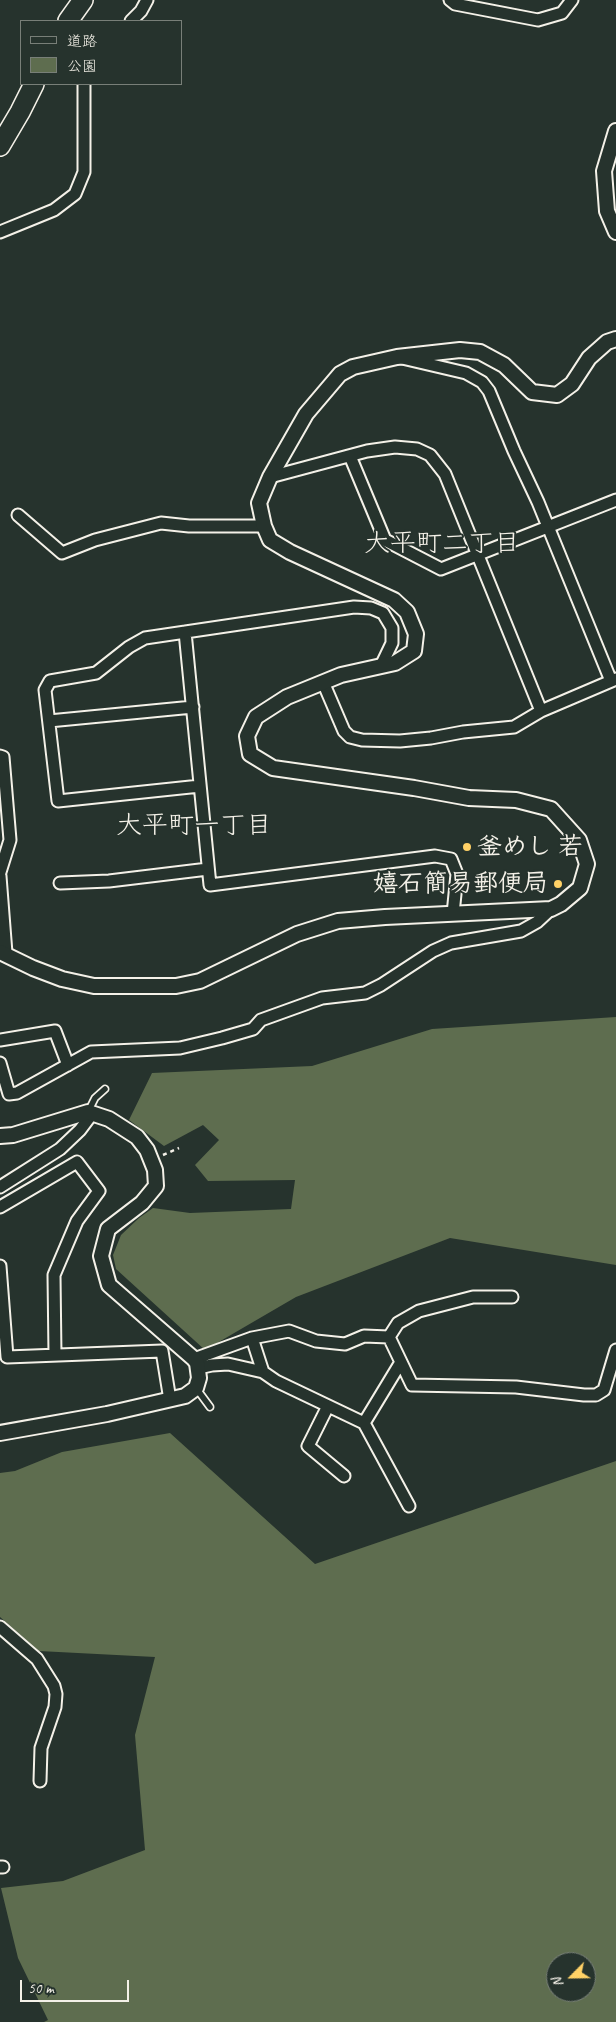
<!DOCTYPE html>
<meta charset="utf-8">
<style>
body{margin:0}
#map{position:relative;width:616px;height:2022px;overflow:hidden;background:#26332d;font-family:Caveat,"Klee One",sans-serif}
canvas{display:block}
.legend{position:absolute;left:20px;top:20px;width:162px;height:65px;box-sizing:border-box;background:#26332d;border:1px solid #787f78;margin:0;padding:6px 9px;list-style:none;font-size:15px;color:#f4f1e8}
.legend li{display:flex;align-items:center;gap:10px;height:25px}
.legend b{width:25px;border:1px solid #787f78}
.north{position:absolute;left:546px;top:1952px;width:50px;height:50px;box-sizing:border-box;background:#26332d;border:1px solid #787f78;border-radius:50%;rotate:247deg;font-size:14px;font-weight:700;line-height:20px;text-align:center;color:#f4f1e8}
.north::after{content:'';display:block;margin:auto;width:18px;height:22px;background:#ffd166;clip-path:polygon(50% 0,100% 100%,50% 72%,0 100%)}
.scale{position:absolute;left:20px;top:1980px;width:109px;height:22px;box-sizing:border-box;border:2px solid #f4f1e8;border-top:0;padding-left:6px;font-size:15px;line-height:18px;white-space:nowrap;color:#f4f1e8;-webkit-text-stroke:4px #26332d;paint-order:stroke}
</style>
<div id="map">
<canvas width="616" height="2022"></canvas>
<ul class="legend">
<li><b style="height:6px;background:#26332d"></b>道路</li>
<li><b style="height:14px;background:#5e6d4f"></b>公園</li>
</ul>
<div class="north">N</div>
<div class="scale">50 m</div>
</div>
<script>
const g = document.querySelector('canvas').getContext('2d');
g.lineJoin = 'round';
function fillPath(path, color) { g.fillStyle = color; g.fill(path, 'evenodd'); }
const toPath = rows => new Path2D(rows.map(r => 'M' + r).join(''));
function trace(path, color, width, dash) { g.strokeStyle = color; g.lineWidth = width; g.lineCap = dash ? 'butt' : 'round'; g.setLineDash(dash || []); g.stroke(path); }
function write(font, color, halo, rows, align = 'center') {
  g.font = font + ' Caveat,"Klee One",sans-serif'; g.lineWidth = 4; g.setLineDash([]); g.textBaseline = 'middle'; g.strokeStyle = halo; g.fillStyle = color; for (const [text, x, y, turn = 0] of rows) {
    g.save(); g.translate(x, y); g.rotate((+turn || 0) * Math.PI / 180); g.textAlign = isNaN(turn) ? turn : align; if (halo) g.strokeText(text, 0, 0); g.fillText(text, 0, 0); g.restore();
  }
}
const green = toPath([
 [616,1017,616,1265,450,1238,296,1297,205,1350,116,1269,113,1255,121,1235,139,1218,153,1208,190,1213,291,1209,295,1180,208,1181,195,1165,219,1140,203,1125,164,1146,129,1120,152,1073,312,1066,432,1029],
 [170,1433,315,1564,616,1461,616,2022,44,2022,48,2020,18,1958,1,1888,63,1881,145,1850,135,1735,155,1657,39,1651,0,1617,0,1473,15,1471,62,1452],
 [556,1962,586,1962,586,1992,556,1992]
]);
const path = toPath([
 [163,1155,179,1148]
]);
const service = toPath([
 [88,1112,95,1098,105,1089],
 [196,1388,210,1407]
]);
const minor = toPath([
 [450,0,455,4,538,20,562,13,572,0],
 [131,21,141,11,147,0],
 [0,232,54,210,75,194,84,172,84,84],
 [402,358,466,373,482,382,489,391,514,451,538,502,611,681],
 [350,456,385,540,441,569,616,500],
 [270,477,367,451,395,447,417,449,430,455,445,474,541,711],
 [18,515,62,553,95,540,161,523,189,526,264,526],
 [185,632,210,885,435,856,451,859,457,874,453,914],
 [323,682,344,731,350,737,362,740,400,741,431,738,463,732,514,727,541,711,616,679],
 [49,721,193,707],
 [0,756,3,757,10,840,0,872],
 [200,786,58,801,45,690,50,681,96,673,129,647,145,638,354,607,371,608,383,613,392,628,392,643,381,666],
 [0,876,6,953],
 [60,883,109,881,208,869],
 [0,1040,55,1031,68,1065],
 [0,1063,9,1094,17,1093,91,1052,180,1048,222,1038,253,1029,261,1020,322,998,365,993,381,985,433,951,451,943,521,931,537,922,551,909],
 [0,1187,60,1149,80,1130,92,1114],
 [0,1207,77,1162,99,1191,77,1221,54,1275,55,1355],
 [0,1266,7,1357,162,1351,170,1400],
 [512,1297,473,1297,419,1311,398,1323,389,1337,412,1385,516,1387,584,1395,596,1395,604,1390,616,1350],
 [252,1338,263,1372,276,1381,364,1423,409,1506],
 [194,1359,252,1338,289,1331,316,1341,345,1344,364,1336,389,1337],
 [198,1368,212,1365,228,1364,263,1372],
 [328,1406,308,1446,344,1476],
 [364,1423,401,1362],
 [0,1627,37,1659,54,1686,56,1694,55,1707,41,1748,40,1781],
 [0,1867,3,1867]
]);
const tertiary = toPath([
 [616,131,604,171,607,211,616,232],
 [0,952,33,968,62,979,94,986,176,986,200,981,297,934,338,921,385,917,551,909,561,904,580,888,587,864,579,840,551,809,516,800,469,798,414,788,273,768,250,754,247,736,256,717,287,697,341,675,395,663,414,651,416,634,407,612,394,600,290,552,270,540,264,526,259,503,270,477,306,414,340,374,353,367,397,357,460,350,480,352,504,365,532,392,557,395,572,384,589,358,607,342,616,339],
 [0,1136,13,1135,88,1112,109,1119,137,1137,147,1150,155,1170,156,1186,142,1203,108,1229,101,1256,109,1285,194,1359,197,1363,199,1378,196,1388,185,1396,107,1414,0,1433]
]);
const trunk = toPath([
 [68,21,83,0],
 [0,146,20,112,34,84]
]);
const markers = [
 [467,847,5,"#ffd166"],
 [558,884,5,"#ffd166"]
];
const poiNames = [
 ["釜めし 若",477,847],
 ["嬉石簡易郵便局",548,884,"right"]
];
const neighbourhoodNames = [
 ["大平町二丁目",442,544],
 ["大平町一丁目",194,826]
];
fillPath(green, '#5e6d4f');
trace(service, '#f4f1e8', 9);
trace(minor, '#f4f1e8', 15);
trace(tertiary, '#f4f1e8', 18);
trace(trunk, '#f4f1e8', 22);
trace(path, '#f4f1e8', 2.5, [4, 4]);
trace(service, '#26332d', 5.5);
trace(minor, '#26332d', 11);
trace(tertiary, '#26332d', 14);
trace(trunk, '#26332d', 19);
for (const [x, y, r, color] of markers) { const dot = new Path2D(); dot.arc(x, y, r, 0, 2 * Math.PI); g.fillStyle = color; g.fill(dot); trace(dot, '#26332d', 2); }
write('bold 25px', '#f4f1e8', '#26332d', poiNames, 'left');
write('26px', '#f4f1e8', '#26332d', neighbourhoodNames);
</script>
